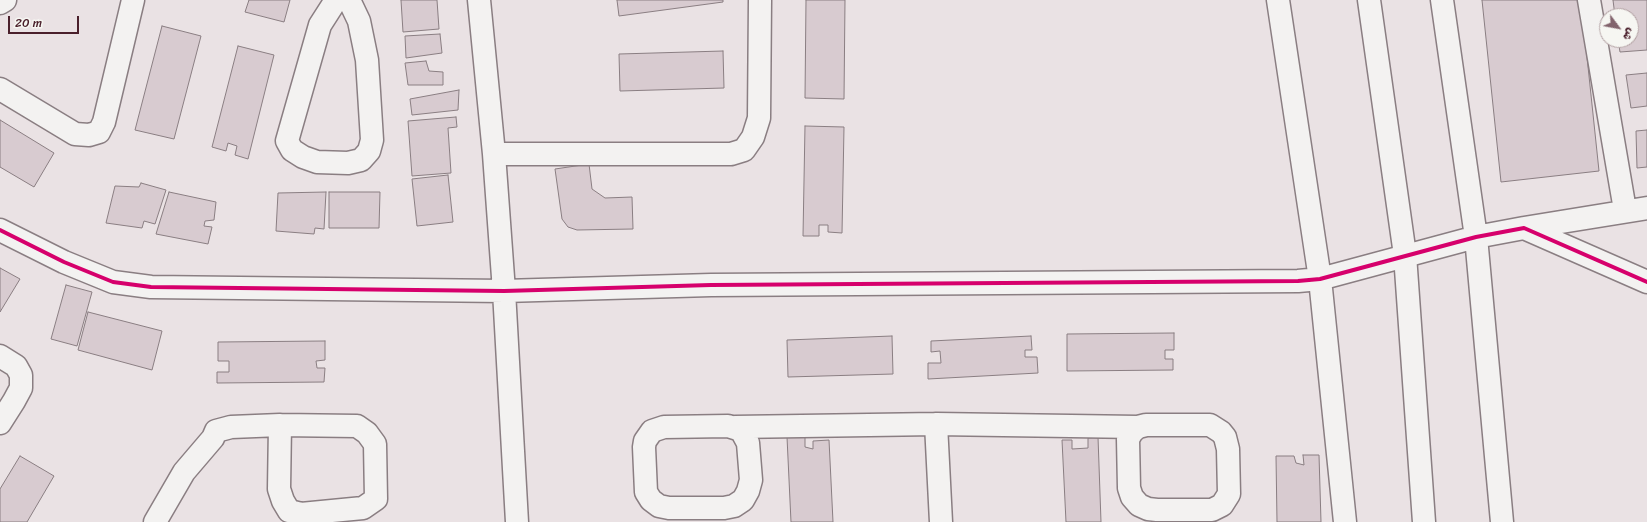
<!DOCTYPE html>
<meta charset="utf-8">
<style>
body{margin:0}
#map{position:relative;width:1647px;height:522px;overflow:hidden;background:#eae2e4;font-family:Sriracha,"Playpen Sans Arabic",sans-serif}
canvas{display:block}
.north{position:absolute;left:1599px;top:8px;width:40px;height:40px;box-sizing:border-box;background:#f6f6f2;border:1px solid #b1a0a2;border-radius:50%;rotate:122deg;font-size:11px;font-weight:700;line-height:16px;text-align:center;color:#4a1f2b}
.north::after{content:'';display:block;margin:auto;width:14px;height:18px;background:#82636c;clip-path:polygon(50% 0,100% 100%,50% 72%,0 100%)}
.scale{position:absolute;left:8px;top:16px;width:71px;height:18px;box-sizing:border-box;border:2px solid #4a1f2b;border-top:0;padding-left:5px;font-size:12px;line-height:14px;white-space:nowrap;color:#4a1f2b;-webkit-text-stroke:3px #f6f6f2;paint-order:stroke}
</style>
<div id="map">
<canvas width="1647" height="522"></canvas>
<div class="north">ش</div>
<div class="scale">20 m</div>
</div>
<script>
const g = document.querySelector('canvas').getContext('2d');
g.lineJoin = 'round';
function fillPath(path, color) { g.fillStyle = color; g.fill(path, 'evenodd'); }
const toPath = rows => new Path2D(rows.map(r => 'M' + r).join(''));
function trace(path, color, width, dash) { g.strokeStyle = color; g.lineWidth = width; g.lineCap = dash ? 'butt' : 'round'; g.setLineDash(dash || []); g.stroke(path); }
const building = toPath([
 [249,0,290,0,284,22,245,12,249,0],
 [401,0,437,0,439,29,403,32,401,0],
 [617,0,723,0,723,2,619,16,617,0],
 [806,0,845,0,844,99,805,98,806,0],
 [1482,0,1581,0,1599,171,1501,182,1482,0],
 [1613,0,1647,0,1647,50,1620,52,1618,40,1631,40,1631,16,1615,16,1613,0],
 [162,26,201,36,174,139,135,130,162,26],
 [440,34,442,53,406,58,405,36,440,34],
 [238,46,274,55,248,159,235,155,237,146,228,143,226,151,212,147,238,46],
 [723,51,724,88,620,91,619,54,723,51],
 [426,61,429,71,443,72,443,85,408,85,405,63,426,61],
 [1647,73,1647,106,1631,108,1626,75,1647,73],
 [459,90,458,110,412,115,410,99,459,90],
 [456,117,457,127,448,128,451,173,412,176,408,121,456,117],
 [0,120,54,153,34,187,0,167,0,120],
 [805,126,844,127,842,233,828,232,828,225,819,225,819,236,803,236,805,126],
 [1647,130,1647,167,1637,168,1636,131,1647,130],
 [589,164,592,189,605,198,632,197,633,229,577,230,568,227,562,219,555,169,589,164],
 [448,175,453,222,417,226,412,179,448,175],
 [141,183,166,190,155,224,144,221,142,228,106,223,115,186,139,187,141,183],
 [169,192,216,202,214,220,205,221,204,226,212,227,208,244,156,234,169,192],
 [326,192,324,229,315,228,314,234,276,231,278,193,326,192],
 [329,192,380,192,379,228,329,228,329,192],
 [0,268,20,279,0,312,0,268],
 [66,285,92,292,77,346,51,339,66,285],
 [88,312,162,331,152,370,78,350,88,312],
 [1174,333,1174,350,1165,350,1165,359,1173,359,1173,370,1067,371,1067,334,1174,333],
 [892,336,893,374,788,377,787,340,892,336],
 [1031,336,1032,350,1025,350,1025,357,1037,357,1038,373,928,379,928,363,941,363,940,351,931,352,931,341,1031,336],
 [325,341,325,360,316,361,317,368,325,368,324,382,217,383,217,372,229,372,229,361,218,361,218,342,325,341],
 [805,436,805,447,813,449,813,441,829,440,833,522,791,522,787,437,805,436],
 [1098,437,1101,522,1066,522,1062,440,1072,440,1072,449,1088,448,1088,438,1098,437],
 [1303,455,1319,455,1321,522,1277,522,1276,456,1294,456,1296,463,1304,465,1303,455],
 [20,456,54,476,27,522,0,522,0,489,20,456]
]);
const minor = toPath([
 [336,0,320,25,287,141,292,150,303,157,317,162,348,163,361,160,369,151,372,140,367,60,359,21,349,0],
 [479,0,494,154,504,291,517,522],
 [1278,0,1320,279,1345,522],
 [1442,0,1476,237,1502,522],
 [1589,0,1625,210],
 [0,3,5,0],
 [0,89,75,134,89,135,99,132,104,122,133,0],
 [494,154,731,154,744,150,753,137,759,118,760,0],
 [1524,228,1647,208],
 [0,230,64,262,113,282,151,287,504,291,711,285,1298,281,1320,279,1476,237,1524,228,1647,282],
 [0,356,16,366,21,375,21,388,14,401,0,423],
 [936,424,941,522],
 [1146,425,1210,425,1221,432,1225,437,1228,449,1229,494,1222,505,1212,510,1157,510,1148,509,1139,505,1132,497,1129,488,1128,439,1132,432,1138,427,1146,425],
 [728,426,741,430,748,443,751,480,748,491,743,500,734,506,724,508,669,508,659,506,651,500,646,492,644,447,645,441,652,431,664,427,728,426],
 [735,427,936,424,1138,427],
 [155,522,184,472,213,438,216,431,231,427,280,425,357,426,367,433,375,444,376,499,363,508,301,514,289,511,283,501,279,489,280,425]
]);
const primary = toPath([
 [1369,0,1405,255,1424,522]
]);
const cycleway = toPath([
 [0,230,64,262,113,282,151,287,504,291,711,285,1298,281,1320,279,1476,237,1524,228,1647,282]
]);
fillPath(building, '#d8cbd0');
trace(building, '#8a7e82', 1);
trace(minor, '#8a7e82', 25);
trace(primary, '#8a7e82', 25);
trace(minor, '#f3f2f1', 22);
trace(primary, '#f3f2f1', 22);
trace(cycleway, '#d6006c', 4);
</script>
